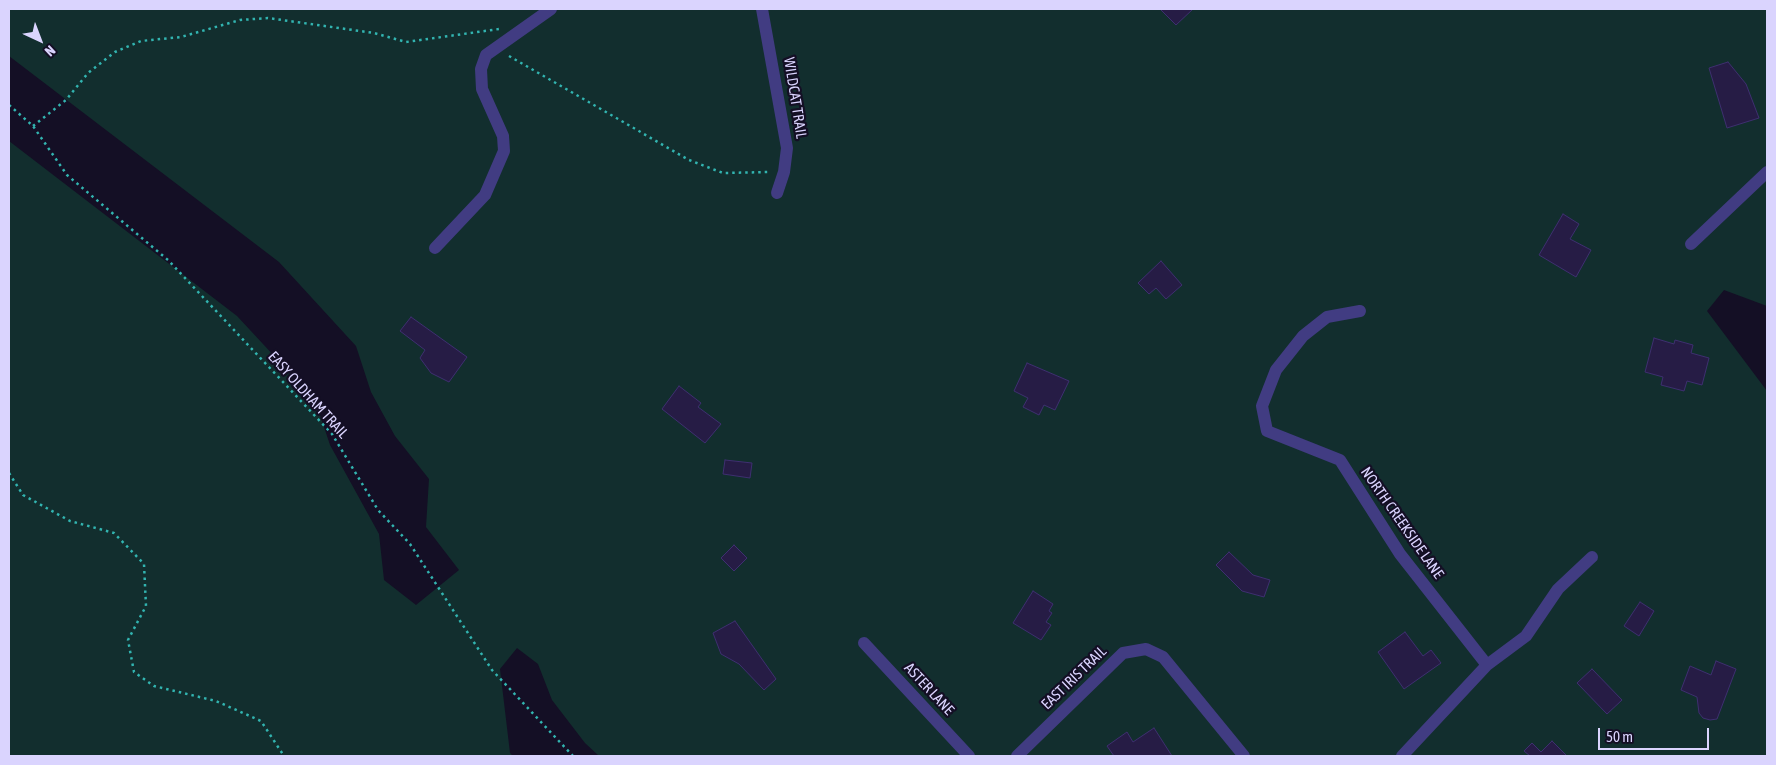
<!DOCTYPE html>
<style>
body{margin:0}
#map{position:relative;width:1776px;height:765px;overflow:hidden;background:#140f25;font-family:"Asap Condensed",sans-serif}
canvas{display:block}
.frame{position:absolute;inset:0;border:10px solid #dad4fe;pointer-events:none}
.north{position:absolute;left:15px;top:15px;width:50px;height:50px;-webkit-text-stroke:4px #140f25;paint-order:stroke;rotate:137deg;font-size:14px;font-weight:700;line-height:20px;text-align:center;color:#dad4fe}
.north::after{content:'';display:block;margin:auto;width:18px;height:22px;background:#dad4fe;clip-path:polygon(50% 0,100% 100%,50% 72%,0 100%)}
.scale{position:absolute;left:1598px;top:728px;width:111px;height:22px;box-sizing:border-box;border:2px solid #dad4fe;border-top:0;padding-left:6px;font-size:15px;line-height:18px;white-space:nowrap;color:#dad4fe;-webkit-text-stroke:4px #140f25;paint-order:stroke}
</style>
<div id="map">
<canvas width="1776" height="765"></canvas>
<div class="frame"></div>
<div class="north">N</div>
<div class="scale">50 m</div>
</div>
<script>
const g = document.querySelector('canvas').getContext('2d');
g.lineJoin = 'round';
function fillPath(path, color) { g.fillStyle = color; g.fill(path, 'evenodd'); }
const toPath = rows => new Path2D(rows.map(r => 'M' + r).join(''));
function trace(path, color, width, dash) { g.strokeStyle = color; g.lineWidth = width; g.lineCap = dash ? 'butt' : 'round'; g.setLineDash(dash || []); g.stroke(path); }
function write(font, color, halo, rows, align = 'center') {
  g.font = font + ' "Asap Condensed",sans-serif'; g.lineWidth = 4.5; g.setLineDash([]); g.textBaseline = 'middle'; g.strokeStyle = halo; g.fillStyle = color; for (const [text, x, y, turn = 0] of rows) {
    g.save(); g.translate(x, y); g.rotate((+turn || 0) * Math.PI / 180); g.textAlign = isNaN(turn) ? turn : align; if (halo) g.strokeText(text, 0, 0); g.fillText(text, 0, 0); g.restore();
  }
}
const green = toPath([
 [9,9,1767,9,1767,306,1724,290,1707,311,1767,391,1767,756,599,756,585,743,552,700,538,664,517,648,500,669,510,753,513,756,9,756,9,141,237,316,315,400,330,445,379,534,384,580,416,605,459,570,426,527,429,479,395,436,371,392,356,346,279,262,9,56]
]);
const building = toPath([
 [1160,9,1193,9,1176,25,1160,9],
 [1728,62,1746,84,1759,118,1727,128,1709,68,1728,62],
 [1563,214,1579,224,1570,239,1591,250,1576,277,1539,255,1563,214],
 [1161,261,1182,285,1166,299,1156,288,1149,294,1138,283,1161,261],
 [411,317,467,357,449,382,431,373,420,358,425,350,400,331,411,317],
 [1654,338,1674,344,1675,340,1693,345,1691,353,1709,358,1702,385,1687,381,1684,391,1661,385,1663,377,1645,372,1654,338],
 [1027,363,1069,381,1055,410,1044,405,1039,415,1023,407,1028,398,1014,391,1027,363],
 [679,386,701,403,698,407,721,424,705,443,662,409,679,386],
 [725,460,752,463,750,478,723,474,725,460],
 [734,545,747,558,734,571,721,558,734,545],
 [1229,552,1253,575,1270,580,1264,597,1242,591,1216,565,1229,552],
 [1033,591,1053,604,1049,611,1052,613,1046,622,1051,625,1041,640,1013,623,1033,591],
 [1640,602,1654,611,1639,636,1624,626,1640,602],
 [735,621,776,679,764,690,739,664,721,654,713,633,735,621],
 [1405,632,1423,656,1431,650,1441,663,1404,689,1378,652,1405,632],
 [1716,661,1736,669,1717,719,1710,720,1703,718,1699,713,1697,697,1681,690,1690,666,1711,675,1716,661],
 [1592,669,1622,700,1607,714,1577,683,1592,669],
 [1154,728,1172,756,1114,756,1107,746,1127,732,1133,742,1154,728],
 [1552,741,1567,756,1530,756,1524,751,1532,743,1541,752,1552,741]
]);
const path = toPath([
 [509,56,689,160,723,173,770,172],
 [9,105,33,126,67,175,168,260,332,434,378,510,410,544,492,670,573,756],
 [33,126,66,100,88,73,115,52,141,41,181,37,240,20,268,18,374,33,406,42,499,29],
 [9,473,23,495,70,521,114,533,144,564,146,606,128,640,134,672,154,686,216,701,261,721,284,756]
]);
const street = toPath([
 [762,9,787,148,784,172,777,193],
 [1691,244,1767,172],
 [435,248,485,195,504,151,503,136,482,89,481,69,486,55,551,9],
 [1360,311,1327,317,1303,336,1276,370,1262,406,1267,431,1340,460,1400,554,1487,665],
 [864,643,969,756],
 [1017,756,1123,653,1146,649,1163,657,1244,756],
 [1402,756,1487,665,1526,636,1558,589,1592,557]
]);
const streetNames = [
 ["WILDCAT TRAIL",795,98,81],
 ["EASY OLDHAM TRAIL",308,395,48],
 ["NORTH CREEKSIDE LANE",1402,523,55],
 ["EAST IRIS TRAIL",1074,678,-44],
 ["ASTER LANE",929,689,47]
];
fillPath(green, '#122e2e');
fillPath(building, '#261c45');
trace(building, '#3e2f70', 1);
trace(path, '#32b4b0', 2.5, [2.5, 4]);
trace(street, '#413c82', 12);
write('15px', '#dad4fe', '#140f25', streetNames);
</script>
